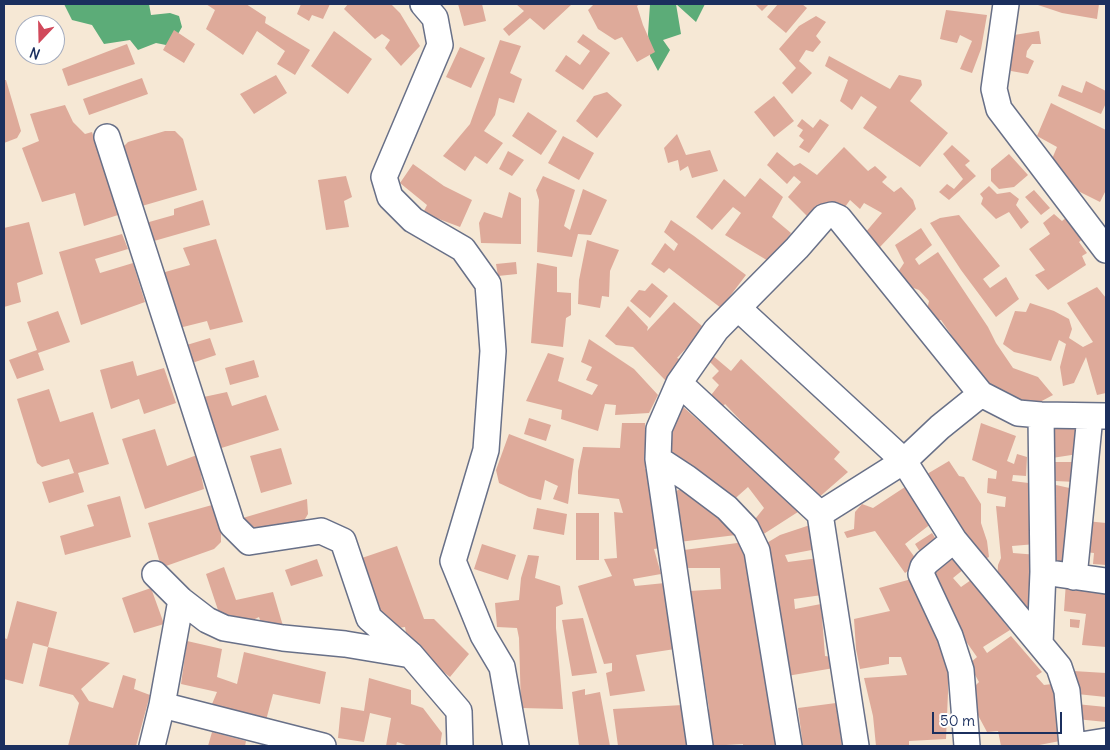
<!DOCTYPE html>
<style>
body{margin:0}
#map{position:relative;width:1110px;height:750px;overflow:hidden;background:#f6e8d5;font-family:Delius,sans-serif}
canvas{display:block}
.frame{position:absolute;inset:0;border:5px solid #1b2f5e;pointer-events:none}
.north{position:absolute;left:15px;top:15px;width:50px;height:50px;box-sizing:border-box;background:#fff;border:1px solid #a4acbf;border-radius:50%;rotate:201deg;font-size:14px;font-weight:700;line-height:20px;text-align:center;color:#1b2f5e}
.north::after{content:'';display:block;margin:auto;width:18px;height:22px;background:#d1495b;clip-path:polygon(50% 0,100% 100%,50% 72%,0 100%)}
.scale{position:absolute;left:932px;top:712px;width:130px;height:22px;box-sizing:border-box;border:2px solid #1b2f5e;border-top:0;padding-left:6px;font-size:15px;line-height:18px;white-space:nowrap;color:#1b2f5e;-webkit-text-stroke:4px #fff;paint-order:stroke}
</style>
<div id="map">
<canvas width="1110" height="750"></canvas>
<div class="frame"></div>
<div class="north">N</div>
<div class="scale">50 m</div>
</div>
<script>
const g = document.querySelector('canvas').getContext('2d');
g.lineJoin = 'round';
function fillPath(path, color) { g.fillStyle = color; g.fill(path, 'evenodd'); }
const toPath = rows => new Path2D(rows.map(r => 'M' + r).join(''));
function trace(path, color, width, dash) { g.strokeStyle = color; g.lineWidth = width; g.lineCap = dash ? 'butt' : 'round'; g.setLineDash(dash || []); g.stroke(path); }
const forest = toPath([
 [64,4,149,4,151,15,170,13,179,16,182,27,171,46,156,43,138,50,130,40,104,44,92,25,72,20],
 [650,4,676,4,681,34,663,40,670,50,658,71,650,56,648,34],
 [676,4,705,4,696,22]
]);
const building = toPath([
 [206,4,246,4,266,17,265,23,310,50,295,75,277,64,285,51,257,31,243,55,206,29,215,10],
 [301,4,330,4,323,19,312,15,309,21,297,14],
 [348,4,391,4,400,13,420,46,401,66,385,48,390,40,382,34,375,39,344,9],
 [458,4,482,4,486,21,464,26],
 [516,4,570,4,571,5,544,30,530,18,509,36,503,29,524,11],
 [594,4,640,4,637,6,643,25,655,52,637,62,622,37,615,40,598,29,588,10],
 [755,4,769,4,762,11],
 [778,4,802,4,807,8,786,33,767,17],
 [1035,4,1099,4,1097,19,1062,13],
 [946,10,987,15,981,49,972,73,960,69,972,41,960,35,957,43,940,39],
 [816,16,826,22,816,36,821,42,813,52,806,50,799,61,812,73,792,94,782,83,796,68,779,49,799,26],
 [174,30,195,44,184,63,163,50],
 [334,31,372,59,348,94,311,66],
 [1039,31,1041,44,1032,44,1027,51,1026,57,1034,61,1028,74,1011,71,1007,57,1009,44,1014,35],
 [583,34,610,53,583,90,555,71,566,55,580,65,590,51,577,42],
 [500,40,521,46,510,73,522,79,514,103,499,98,495,115,484,131,503,143,487,164,475,156,465,171,443,156,470,124],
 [127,44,135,64,68,86,62,69],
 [460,47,485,58,471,88,446,77],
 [829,56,890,89,899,75,921,80,922,85,910,101,948,133,920,167,863,128,877,107,861,96,852,110,840,101,848,80,825,66],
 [276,75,287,93,254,114,240,94],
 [142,78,148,94,89,115,83,99],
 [4,80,6,80,21,131,17,138,4,143],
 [1086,81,1106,91,1106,103,1101,114,1058,96,1062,85,1082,93],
 [607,92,622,105,597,138,576,121,594,96],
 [774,96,794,121,774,137,754,112],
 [1051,103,1106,130,1106,190,1100,202,1078,191,1052,159,1057,147,1037,136],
 [65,105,73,122,85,134,92,132,118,215,84,226,75,193,42,202,22,148,39,141,30,114],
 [528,112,557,131,541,155,512,136],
 [802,119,813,128,820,119,829,125,809,153,799,147,804,140,799,136,803,130,797,126],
 [165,131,175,131,183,139,197,190,135,208,121,149,128,142],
 [677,134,686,155,710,150,718,171,692,178,688,166,680,171,678,160,668,163,664,148],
 [563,136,594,153,579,180,548,163],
 [952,145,970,161,965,165,976,176,949,200,939,192,947,184,954,189,963,179,943,154],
 [844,147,868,171,875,166,887,177,882,182,894,192,901,187,913,200,916,209,880,247,865,233,882,213,864,203,860,209,850,200,835,221,809,218,788,197,801,182,794,176,787,184,767,165,777,152,794,166,800,163,817,175],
 [508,151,524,160,512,176,499,169],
 [1009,154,1028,175,1014,187,999,189,991,181,991,169],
 [413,164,444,186,472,200,460,227,423,213,427,205,400,183],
 [346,176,352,197,344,201,349,227,326,230,318,180],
 [543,176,575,190,564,226,570,230,583,189,607,200,591,235,578,234,572,257,537,252,539,200,536,190],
 [760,178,783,197,772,217,791,233,770,262,725,235,741,213,733,207,712,230,696,217,724,179,745,197],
 [989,186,997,194,1010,192,1019,199,1016,205,1029,222,1021,229,1009,212,996,219,981,204,983,198,980,194],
 [1034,190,1050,208,1041,215,1025,197],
 [509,192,521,198,521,244,481,243,479,223,484,212,502,218],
 [203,200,210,225,147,243,142,224,174,215,174,209],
 [1054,214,1062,221,1067,217,1085,237,1079,242,1087,253,1082,256,1086,265,1048,290,1035,275,1045,270,1029,249,1050,234,1043,223],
 [959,215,1000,266,983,279,990,288,1006,277,1019,299,996,317,961,270,930,223,940,218],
 [671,220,694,236,746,275,721,308,669,268,664,273,651,264,665,243,674,251,678,244,664,232],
 [29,222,43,274,17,283,21,302,4,307,4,228],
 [921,228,932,245,915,259,919,265,938,252,988,327,996,343,1013,368,1038,377,1053,395,1025,410,1003,401,950,345,954,339,941,320,934,321,927,310,929,301,919,290,908,286,898,272,904,263,895,245],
 [122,234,128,249,95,259,100,273,133,263,145,302,81,325,59,252],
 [216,239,243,322,210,330,207,321,175,329,158,274,190,265,183,248],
 [587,240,619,250,610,271,609,297,602,296,600,308,578,304,579,280],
 [516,262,517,274,498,276,496,264],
 [537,263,557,267,557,292,571,293,571,315,566,318,563,347,531,343],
 [652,283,668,296,650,318,630,301,639,290,645,291],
 [1097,287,1106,298,1106,393,1097,395,1086,357,1074,383,1063,386,1060,367,1066,344,1059,340,1051,361,1014,352,1003,344,1015,311,1026,312,1030,303,1054,311,1069,319,1072,329,1069,338,1083,347,1093,342,1067,303],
 [674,302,709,332,694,340,677,358,684,361,666,381,633,347,616,345,605,336,628,306,648,327,647,331],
 [58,311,70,342,38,353,44,370,17,379,9,360,37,350,27,322],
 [210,338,216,355,186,365,180,347],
 [589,339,634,369,658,395,649,413,615,415,616,405,605,404,598,431,561,419,562,410,526,401,548,353,564,358,558,381,592,395,598,385,586,380,592,367,581,362],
 [712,355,731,371,741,359,840,452,834,459,848,472,817,499,759,444,757,438,725,404,720,410,708,399,719,385,712,378,719,371,709,361],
 [254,360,259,377,230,385,225,368],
 [133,361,137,376,164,368,176,403,144,414,139,399,111,409,100,370],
 [49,389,60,422,93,412,109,464,78,473,84,492,49,503,42,482,74,473,69,459,42,467,37,463,17,399],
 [227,392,232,406,266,395,279,430,215,450,199,398],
 [682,406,753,468,777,491,801,510,759,537,751,524,764,508,748,487,730,503,668,451,667,427],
 [529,418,551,425,546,441,524,434],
 [622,423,645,423,645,469,652,470,661,548,654,549,661,574,633,579,635,586,665,583,675,649,636,655,645,691,610,696,606,673,612,671,612,663,604,664,578,586,612,576,604,559,617,558,614,512,623,513,619,499,578,494,578,471,583,447,620,448],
 [981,423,1016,436,1007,461,1014,464,1017,454,1027,457,1026,476,1013,475,1012,481,1037,484,1036,544,1012,546,1013,553,1038,555,1035,607,1014,607,997,584,998,565,1001,558,996,506,1005,507,1006,497,987,493,988,478,996,479,997,471,972,460],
 [1046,426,1079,426,1078,454,1052,458,1054,462,1078,462,1076,482,1055,481,1056,485,1074,489,1066,569,1047,567],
 [155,429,167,466,197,455,204,489,145,509,122,439],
 [509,434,574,459,568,504,553,499,558,486,545,480,541,500,529,497,499,483,496,470],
 [281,448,292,484,261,493,250,456],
 [949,461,959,476,964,477,981,504,981,523,987,541,989,557,983,560,922,477],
 [905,487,932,523,905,544,919,563,905,573,875,531,847,538,844,532,854,529,855,512,862,504,873,508],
 [678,490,686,490,707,503,736,535,679,542,672,495],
 [120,496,131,537,65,555,60,536,94,526,87,505],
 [307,499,308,514,302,524,256,535,236,520],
 [212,505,221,533,221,542,214,549,166,566,160,563,148,523],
 [537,508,567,514,564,535,533,529],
 [576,513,599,513,599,560,576,560],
 [1086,521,1106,523,1106,565,1093,564,1094,553,1084,552],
 [813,524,817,549,785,555,788,562,819,558,822,595,794,599,795,609,821,604,825,656,833,657,834,668,787,676,765,544,780,535],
 [932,533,939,544,922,555,915,544],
 [745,542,782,746,743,746,743,744,709,746,703,717,709,709,690,591,721,589,720,568,685,568,684,550],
 [482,544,516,555,508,580,474,569],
 [397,546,424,619,434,619,469,654,450,677,408,645,405,627,391,629,376,614,359,559],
 [528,555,539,556,535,578,560,586,563,604,556,607,556,628,563,709,521,708,519,638,517,628,497,627,495,603,519,600,521,578],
 [954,557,964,569,953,578,961,587,971,580,1010,630,983,647,987,653,1011,636,1042,672,1036,676,1044,685,1052,684,1059,707,1056,719,1060,741,1034,746,1001,746,998,731,987,732,972,704,971,690,979,682,969,664,977,657,948,616,953,612,942,600,929,573],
 [317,559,323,576,291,586,285,570],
 [224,567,236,600,273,592,283,626,264,632,259,617,243,625,220,616,206,574],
 [915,578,948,653,948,693,946,739,909,741,909,746,876,746,873,716,864,678,907,675,901,657,889,657,889,664,860,669,856,649,854,619,890,611,879,588],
 [1066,582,1106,587,1106,647,1082,645,1086,614,1064,611],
 [151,588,164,624,134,633,122,598],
 [17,601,57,612,48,647,110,663,81,689,89,701,113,708,123,675,136,679,134,689,150,695,136,746,68,746,79,703,73,695,39,686,48,647,33,643,23,684,4,679,4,638,7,639],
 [583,618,597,673,572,676,562,620],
 [1070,619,1080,620,1079,628,1070,627],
 [187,641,222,649,217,677,237,684,244,652,326,672,320,704,273,694,265,724,210,709,217,692,181,684],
 [1073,671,1106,673,1106,697,1077,694],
 [369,678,411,690,411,704,423,708,442,733,440,746,409,746,397,742,396,746,386,746,391,718,370,713,364,742,338,738,341,707,364,711],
 [585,689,585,695,600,692,610,746,579,746,572,692],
 [836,703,842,746,803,746,798,708],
 [1076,704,1106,707,1106,722,1076,719],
 [683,705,689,746,618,746,613,709],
 [212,732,246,741,245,746,208,746]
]);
const minor = toPath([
 [423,4,435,18,440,45,384,177,390,197,413,220,463,249,488,284,493,351,486,450,453,561,483,635,502,667,516,746],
 [1006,4,994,89,999,109,1106,250],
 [107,137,232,525,249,542,321,531,343,541,369,618,411,655,459,711,460,746],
 [738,308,904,461,954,540,1059,667,1067,691,1072,746],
 [679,383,820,514,856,746],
 [658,459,687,478,727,508,746,528,757,551,789,746],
 [820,514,904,461,940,427,981,394],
 [954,540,927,562,923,567,921,574,950,636,961,670,967,746],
 [155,574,181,600,207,620,224,628,283,638,345,644,411,655],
 [1057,574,1106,581],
 [1074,577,1090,416],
 [1040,644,1043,572,1041,415],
 [162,705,181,600],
 [152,746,162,705,323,746],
 [700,746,658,459,659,429,679,383,716,330,797,248,824,217,832,215,839,218,981,394,1018,413,1041,415,1106,416],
 [1075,746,1106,741]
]);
fillPath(forest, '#5cac78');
fillPath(building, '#deaa9a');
trace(minor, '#687088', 28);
trace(minor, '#fff', 25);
</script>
